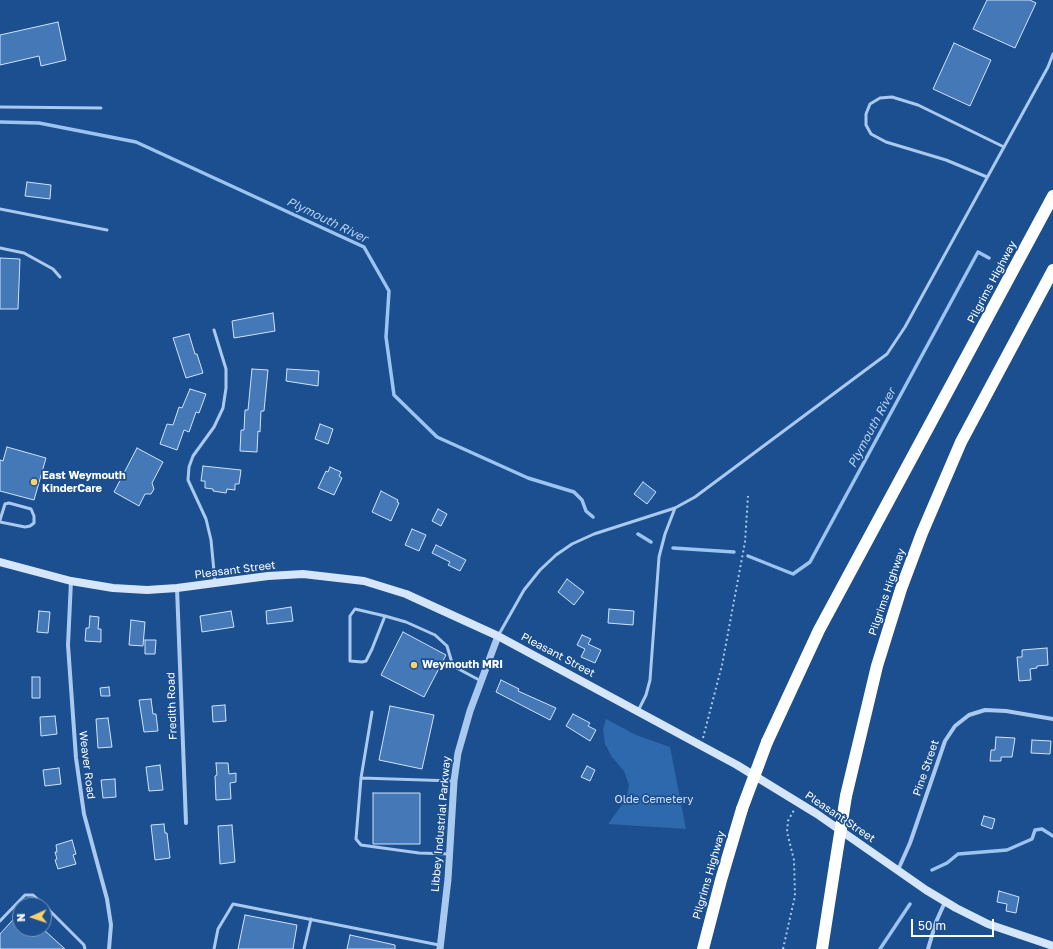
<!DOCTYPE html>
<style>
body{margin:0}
#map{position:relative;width:1053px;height:949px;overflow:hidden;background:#1b4f8f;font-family:"Golos Text",sans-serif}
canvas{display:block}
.north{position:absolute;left:12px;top:897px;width:40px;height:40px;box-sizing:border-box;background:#1b4f8f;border:1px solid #7695bc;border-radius:50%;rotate:267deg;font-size:11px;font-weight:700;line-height:16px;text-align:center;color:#fff}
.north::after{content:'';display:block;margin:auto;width:14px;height:18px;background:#ffd166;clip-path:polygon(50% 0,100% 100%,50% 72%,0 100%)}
.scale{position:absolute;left:911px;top:919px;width:83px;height:18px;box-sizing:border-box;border:2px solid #fff;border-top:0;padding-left:5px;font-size:12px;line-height:14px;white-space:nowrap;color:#fff;-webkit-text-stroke:3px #1b4f8f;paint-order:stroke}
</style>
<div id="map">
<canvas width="1053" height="949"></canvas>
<div class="north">N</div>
<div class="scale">50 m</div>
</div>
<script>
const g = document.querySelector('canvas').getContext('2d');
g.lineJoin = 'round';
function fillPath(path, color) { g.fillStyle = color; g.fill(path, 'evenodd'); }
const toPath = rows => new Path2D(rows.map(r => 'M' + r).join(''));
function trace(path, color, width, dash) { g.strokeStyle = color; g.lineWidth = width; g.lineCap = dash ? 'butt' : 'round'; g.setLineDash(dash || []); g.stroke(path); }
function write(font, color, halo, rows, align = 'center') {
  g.font = font + ' "Golos Text",sans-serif'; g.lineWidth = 3.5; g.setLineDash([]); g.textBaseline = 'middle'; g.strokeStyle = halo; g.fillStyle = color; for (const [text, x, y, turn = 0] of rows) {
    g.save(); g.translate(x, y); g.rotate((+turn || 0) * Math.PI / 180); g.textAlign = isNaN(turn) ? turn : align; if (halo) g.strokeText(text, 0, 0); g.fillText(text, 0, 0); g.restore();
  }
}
const green = toPath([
 [606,719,636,735,670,747,686,829,608,824,626,799,629,785,624,771,612,757,605,744,603,729]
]);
const stream = toPath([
 [0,122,39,123,136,142,364,247,389,291,386,337,394,395,437,437,528,478,574,492,582,500,586,511,593,517],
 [638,534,651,542],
 [673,548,734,552],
 [748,556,793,574,810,562,978,252,989,258],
 [932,870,947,863,958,854,1007,850,1032,839,1035,830,1042,829,1053,836],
 [880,949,910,904]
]);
const building = toPath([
 [987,0,1030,0,1036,3,1015,48,973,29,987,0],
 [58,22,66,60,41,66,39,56,0,65,0,35,58,22],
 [954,43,991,60,970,106,933,89,954,43],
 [27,182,51,185,50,199,25,196,27,182],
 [0,258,20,259,18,309,0,309,0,258],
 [273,313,275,331,234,338,232,321,273,313],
 [189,334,195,354,197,354,203,373,186,378,173,338,189,334],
 [252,369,268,370,264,411,261,411,260,432,258,431,257,452,240,451,241,430,244,430,245,410,248,410,252,369],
 [287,369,319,371,318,386,286,381,287,369],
 [190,389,206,394,199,413,196,412,189,432,184,430,177,450,160,444,167,424,173,425,179,407,182,408,190,389],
 [320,424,333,429,328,444,315,439,320,424],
 [7,447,46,458,34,500,0,491,0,460,3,461,7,447],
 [137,448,163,462,152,483,154,489,151,494,145,494,139,506,114,492,137,448],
 [203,466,241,470,239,484,235,484,235,490,227,489,226,493,213,491,213,489,205,488,205,481,201,481,203,466],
 [330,467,341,472,339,476,342,478,334,495,318,488,326,471,328,472,330,467],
 [643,482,656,492,647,504,634,494,643,482],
 [381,491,398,500,397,502,399,503,391,521,372,512,381,491],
 [438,509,447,514,441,526,432,521,438,509],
 [412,529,426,535,419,551,405,545,412,529],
 [436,545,466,560,460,571,448,565,450,562,432,553,436,545],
 [567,579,584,592,574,605,558,592,567,579],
 [291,607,293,621,267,624,266,611,291,607],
 [609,609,634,611,633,625,608,623,609,609],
 [39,611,50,612,48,633,37,632,39,611],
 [231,611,234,627,202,632,200,616,231,611],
 [90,616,99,617,98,629,101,629,101,642,85,641,86,628,89,628,90,616],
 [131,620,145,622,143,646,129,645,131,620],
 [403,632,446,655,424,697,381,675,403,632],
 [582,635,591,639,588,644,601,650,595,663,581,657,585,649,577,645,582,635],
 [145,640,156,640,155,654,145,654,145,640],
 [1047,648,1048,665,1037,666,1037,668,1030,669,1031,680,1019,681,1017,657,1022,657,1022,650,1047,648],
 [32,677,40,677,40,698,32,698,32,677],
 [501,680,519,689,518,691,556,708,550,720,496,692,501,680],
 [109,687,110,696,101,696,100,688,109,687],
 [151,699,153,714,156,714,158,731,144,732,139,700,151,699],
 [225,705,226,721,213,722,212,706,225,705],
 [390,706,434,715,422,769,379,760,390,706],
 [573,714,590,723,588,726,596,730,590,741,566,726,573,714],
 [55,716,57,734,41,736,40,717,55,716],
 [108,718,112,747,98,748,96,719,108,718],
 [996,737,1015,738,1012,757,1001,757,1001,761,990,761,991,750,995,750,996,737],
 [1032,740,1051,741,1050,754,1031,753,1032,740],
 [216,763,228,763,229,774,236,773,236,782,230,783,231,799,216,800,215,776,217,775,216,763],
 [160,765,163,790,149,791,146,767,160,765],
 [587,766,595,770,590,781,581,777,587,766],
 [59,768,61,784,45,786,43,770,59,768],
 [115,779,116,797,103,798,101,780,115,779],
 [373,793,420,793,420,844,373,844,373,793],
 [984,816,995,819,992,829,981,825,984,816],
 [164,824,165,833,167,833,170,858,155,860,151,825,164,824],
 [232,825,235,862,220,864,218,826,232,825],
 [72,840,76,854,73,855,76,864,58,869,55,860,57,859,55,852,57,852,56,845,72,840],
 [999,891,1019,897,1016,913,1006,911,1007,904,997,902,999,891],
 [20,912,20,929,43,929,65,949,0,949,0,934,20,912],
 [245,915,297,925,293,949,238,949,245,915],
 [350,935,395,945,395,949,347,949,350,935]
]);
const path = toPath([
 [703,738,722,665,745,542,748,496],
 [783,949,795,896,794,860,787,832,788,821,794,810]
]);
const service = toPath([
 [0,107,101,108],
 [987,177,946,160,886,142,871,134,866,125,866,114,870,104,880,98,892,97,918,105,1004,147],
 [0,209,107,230],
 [0,248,24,253,53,269,60,277],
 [214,330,226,369,226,388,223,408,214,427,193,456,189,467,188,480,206,519,211,540,215,582],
 [0,520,5,504,9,503,31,509,34,516,34,523,30,526,25,527,0,522],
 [385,616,372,649,366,661,362,662,350,661,350,616,355,609,385,616,406,622,435,635,447,646,453,666,481,681],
 [498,636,524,590,540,570,556,555,572,544,594,534,675,508,695,497,887,354,905,327,1048,67,1053,54],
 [638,711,646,695,650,680,659,557,665,534,675,508],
 [361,778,372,712],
 [450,854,419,853,361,845,356,839,361,778,454,781],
 [44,905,84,945,85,949],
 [0,921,25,895,33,895,44,905],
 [214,949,218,929,233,904,439,945],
 [304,949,311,919]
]);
const minor = toPath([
 [71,581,68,645,76,758,84,814,107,899,111,925,109,949],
 [177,588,186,823],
 [898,870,910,843,945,741,955,726,969,715,985,710,1006,711,1053,719],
 [928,949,936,922,945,902]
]);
const tertiary = toPath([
 [440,949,448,879,454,781,458,753,470,711,498,636]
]);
const secondary = toPath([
 [0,562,71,581,113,588,147,590,177,588,268,576,303,574,364,581,406,594,498,636,737,765,817,814,926,890,956,908,988,924,1053,946]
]);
const motorway = toPath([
 [767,742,819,630,1053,196],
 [846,796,877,666,901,589,922,533,961,442,1053,270],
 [703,949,721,880,742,809],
 [822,949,835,865]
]);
const motorwayBridge = toPath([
 [742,809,767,742],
 [835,865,846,796]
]);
const markers = [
 [34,482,4,"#ffd166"],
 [414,665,4,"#ffd166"]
];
const streetNames = [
 ["Pilgrims Highway",992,282,-62],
 ["Pleasant Street",235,570,-7],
 ["Pilgrims Highway",887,592,-71],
 ["Pleasant Street",558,655,28],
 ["Fredith Road",172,706,-92],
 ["Weaver Road",87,765,83],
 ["Pine Street",926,768,-71],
 ["Pleasant Street",840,817,34],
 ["Libbey Industrial Parkway",441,824,-85],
 ["Pilgrims Highway",709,875,-74]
];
const poiNames = [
 ["East Weymouth",42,476],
 ["KinderCare",42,489],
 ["Weymouth MRI",422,665]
];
const parkNames = [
 ["Olde Cemetery",654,800]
];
const waterNames = [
 ["Plymouth River",327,220,26],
 ["Plymouth River",872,428,-62]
];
fillPath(green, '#2e69ad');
trace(stream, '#9cc4f0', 3.5);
fillPath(building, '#4478b7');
trace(building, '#cfe3fa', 1);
trace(path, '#a9c9ee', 2, [2, 3]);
trace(service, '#a9c9ee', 3);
trace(minor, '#a9c9ee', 4);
trace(tertiary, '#a9c9ee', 7);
trace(secondary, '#d6e6fa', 8);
trace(motorway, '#fff', 12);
trace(motorwayBridge, '#fff', 12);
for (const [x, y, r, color] of markers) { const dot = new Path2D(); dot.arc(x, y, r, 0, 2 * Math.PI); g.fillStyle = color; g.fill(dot); trace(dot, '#1b4f8f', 1.5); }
write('11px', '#fff', '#1b4f8f', streetNames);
write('bold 11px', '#fff', '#1b4f8f', poiNames, 'left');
write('11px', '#cfe3fa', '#1b4f8f', parkNames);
write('italic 12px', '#b5d3f5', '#1b4f8f', waterNames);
</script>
